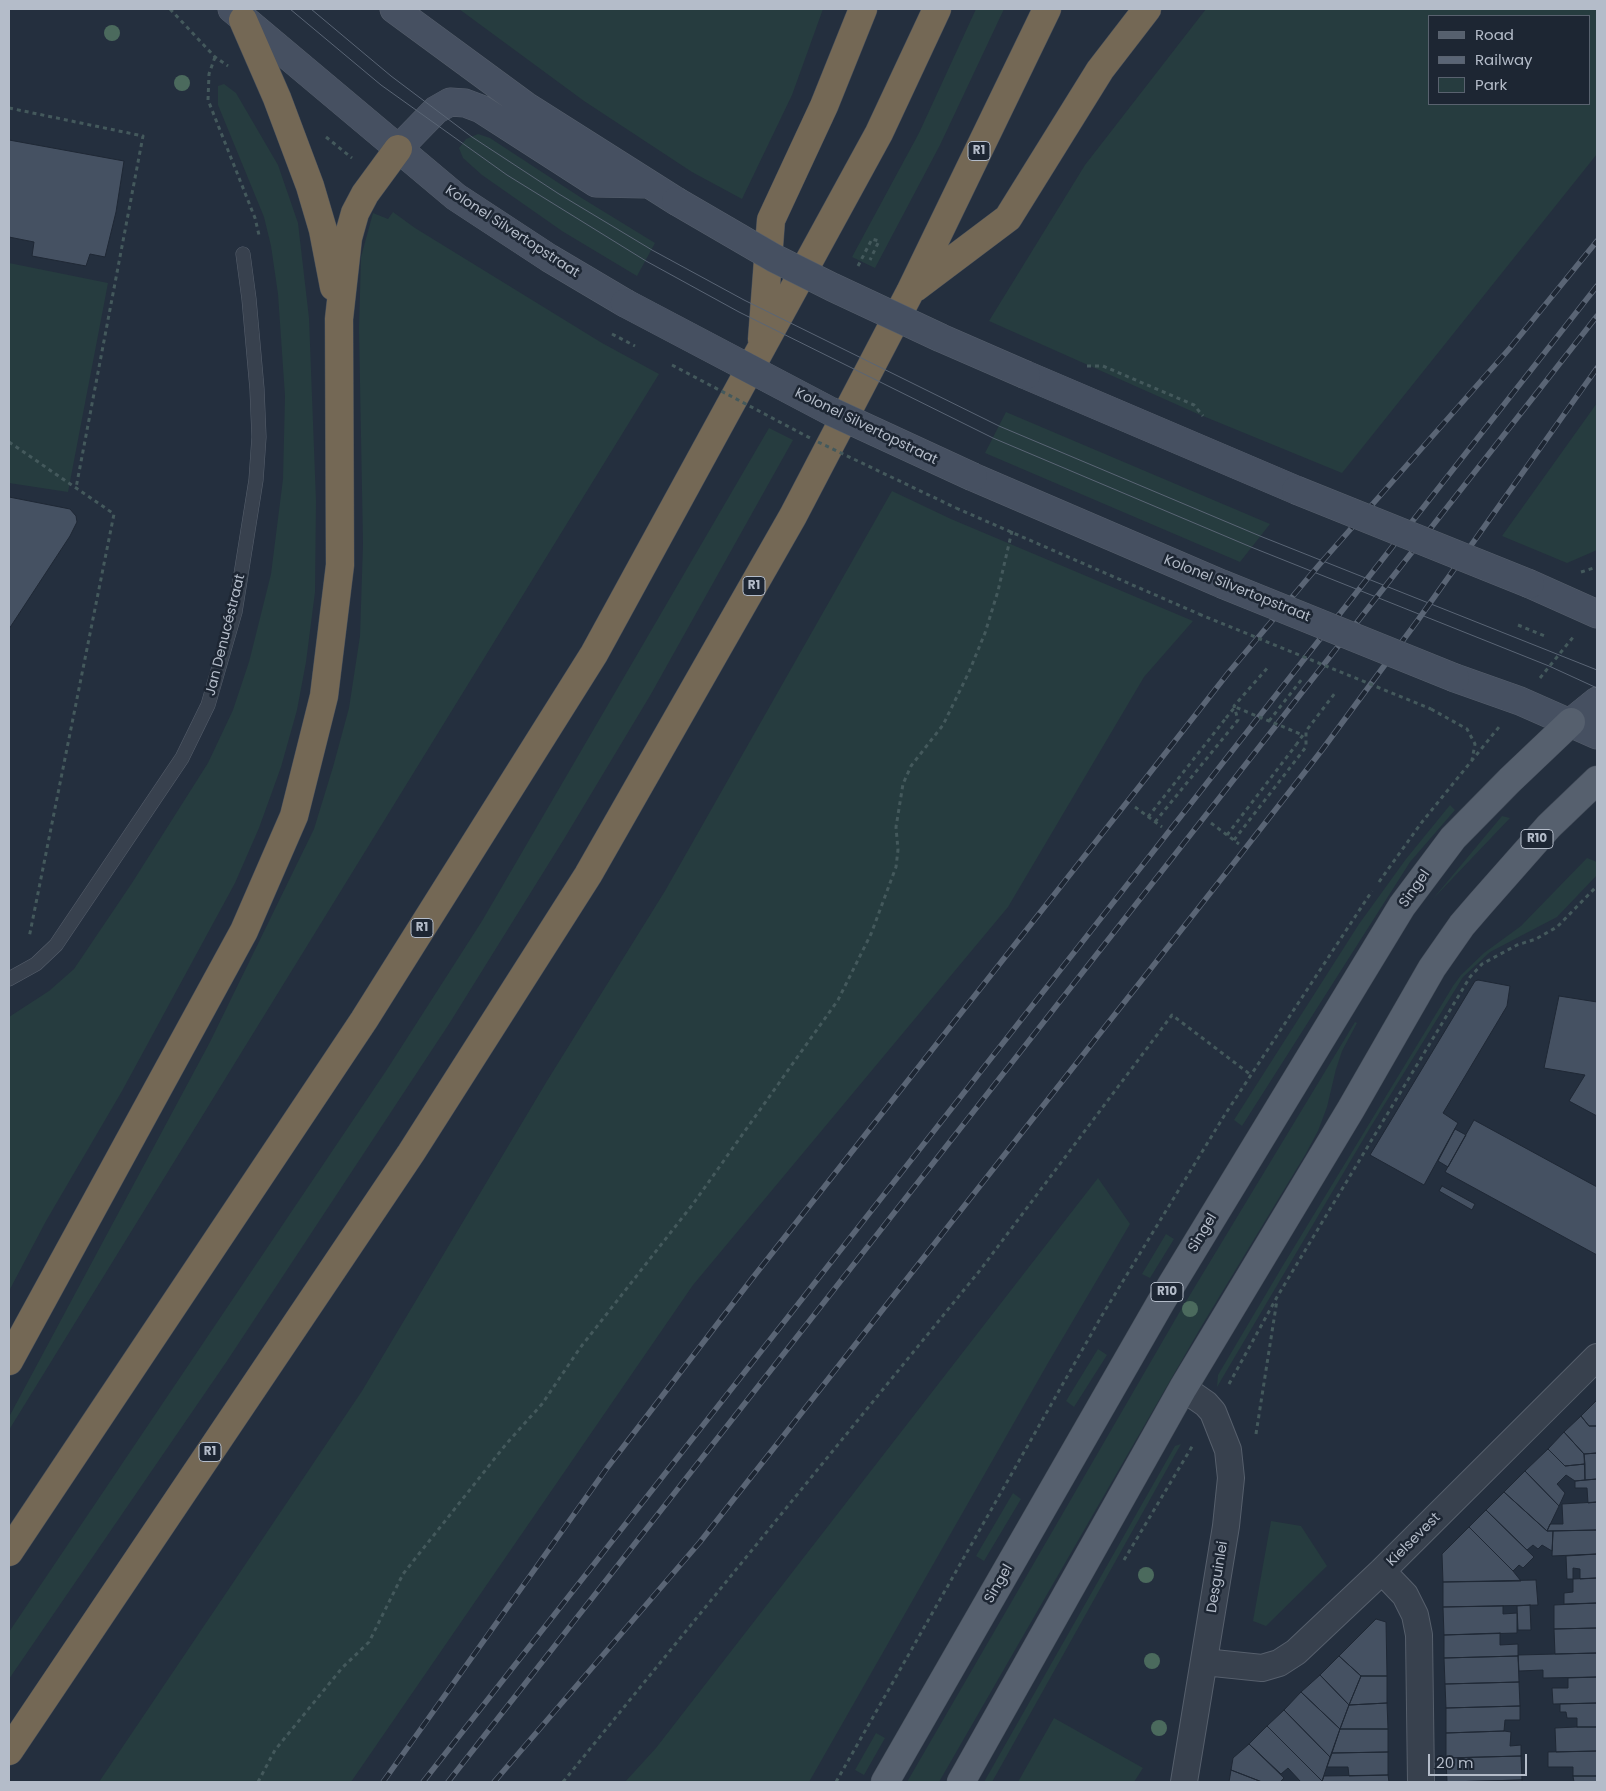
<!DOCTYPE html>
<meta charset="utf-8">
<style>
body{margin:0}
#map{position:relative;width:1606px;height:1791px;overflow:hidden;background:#242f3e;font-family:Poppins,sans-serif}
canvas{display:block}
.frame{position:absolute;inset:0;border:10px solid #b4bcc9;pointer-events:none}
.legend{position:absolute;left:1428px;top:15px;width:162px;height:90px;box-sizing:border-box;background:#1d2633;border:1px solid #59626f;margin:0;padding:6px 9px;list-style:none;font-size:15px;color:#b4bcc9}
.legend li{display:flex;align-items:center;gap:10px;height:25px}
.legend b{width:25px;border:1px solid #59626f}
.scale{position:absolute;left:1428px;top:1754px;width:99px;height:22px;box-sizing:border-box;border:2px solid #b4bcc9;border-top:0;padding-left:6px;font-size:15px;line-height:18px;white-space:nowrap;color:#b4bcc9;-webkit-text-stroke:4px #1d2633;paint-order:stroke}
</style>
<div id="map">
<canvas width="1606" height="1791"></canvas>
<div class="frame"></div>
<ul class="legend">
<li><b style="height:6px;background:#56606e"></b>Road</li>
<li><b style="height:6px;background:#5a6575"></b>Railway</li>
<li><b style="height:14px;background:#263c3f"></b>Park</li>
</ul>
<div class="scale">20 m</div>
</div>
<script>
const g = document.querySelector('canvas').getContext('2d');
g.lineJoin = 'round';
function fillPath(path, color) { g.fillStyle = color; g.fill(path, 'evenodd'); }
const toPath = rows => new Path2D(rows.map(r => 'M' + r).join(''));
function trace(path, color, width, dash) { g.strokeStyle = color; g.lineWidth = width; g.lineCap = dash ? 'butt' : 'round'; g.setLineDash(dash || []); g.stroke(path); }
function write(font, color, halo, rows, align = 'center') {
  g.font = font + ' Poppins,sans-serif'; g.lineWidth = 5; g.setLineDash([]); g.textBaseline = 'middle'; g.strokeStyle = halo; g.fillStyle = color; for (const [text, x, y, turn = 0] of rows) {
    g.save(); g.translate(x, y); g.rotate((+turn || 0) * Math.PI / 180); g.textAlign = isNaN(turn) ? turn : align; if (halo) g.strokeText(text, 0, 0); g.fillText(text, 0, 0); g.restore();
  }
}
const green = toPath([
 [459,9,823,9,792,95,742,199,692,172,584,101],
 [976,9,1004,9,940,145,875,268,852,257,919,133],
 [1206,9,1597,9,1597,154,1342,473,1198,414,989,321,1085,165],
 [1430,16,1590,16,1590,104,1430,104],
 [224,84,236,93,278,165,298,223,309,318,316,501,315,592,306,662,297,710,281,767,259,828,235,883,122,1091,46,1221,9,1291,9,1017,49,991,74,969,132,883,208,763,233,710,249,662,271,574,283,479,285,396,278,294,271,246,264,217,218,105,218,86],
 [478,134,490,138,580,197,655,243,637,276,562,231,482,175,463,158,459,148,466,139],
 [393,212,415,228,602,343,659,374,9,1430,9,1417,210,1042,314,829,333,767,349,708,360,636,363,544,359,329,361,257,373,213,388,219],
 [9,263,108,283,68,492,9,483],
 [1597,403,1597,550,1567,563,1502,536],
 [1006,412,1270,524,1240,562,985,453],
 [769,428,793,440,651,694,564,839,449,1024,227,1361,9,1679,9,1632,386,1071,482,921],
 [892,491,951,519,1193,621,1144,677,1008,907,693,1285,351,1782,99,1782,362,1391,547,1081,665,891],
 [1450,805,1455,810,1410,862,1242,1126,1234,1120,1359,924,1406,859],
 [1502,816,1510,818,1432,900],
 [1587,858,1597,862,1597,875,1557,917,1490,952,1463,977,1370,1128,1217,1387,1218,1375,1282,1267,1453,986,1461,975,1484,953,1521,926],
 [1355,1022,1357,1023,1342,1051,1336,1069,1327,1107,1318,1131,1305,1155,1201,1327,939,1782,907,1782,1179,1313],
 [1098,1178,1130,1224,1048,1363,809,1782,625,1782,656,1748],
 [1166,1234,1174,1239,1150,1278,1142,1274],
 [1098,1349,1107,1355,1074,1407,1066,1401],
 [1181,1444,992,1782,984,1782,1175,1446],
 [1013,1493,1021,1499,984,1561,976,1556],
 [1271,1521,1301,1526,1327,1566,1266,1626,1253,1621],
 [1054,1718,1143,1768,1134,1782,1018,1782],
 [876,1733,885,1738,864,1775,855,1770]
]);
const building = toPath([
 [9,140,124,161,116,212,105,257,90,254,86,266,32,256,34,242,9,237,9,140],
 [9,497,70,509,76,516,77,522,70,536,9,629,9,497],
 [1478,980,1510,986,1507,1006,1443,1113,1458,1123,1424,1185,1370,1155,1475,981,1478,980],
 [1559,996,1597,1002,1597,1116,1569,1101,1585,1075,1544,1068,1559,996],
 [1474,1120,1597,1187,1597,1255,1445,1172,1474,1120],
 [1455,1129,1466,1135,1448,1167,1438,1161,1455,1129],
 [1442,1186,1475,1204,1472,1210,1439,1191,1442,1186],
 [1597,1400,1597,1426,1589,1426,1581,1416,1597,1400],
 [1581,1416,1589,1426,1597,1426,1597,1453,1584,1454,1564,1432,1581,1416],
 [1564,1432,1584,1454,1585,1464,1565,1466,1548,1449,1564,1432],
 [1548,1449,1565,1466,1585,1464,1585,1480,1575,1481,1566,1475,1557,1484,1565,1493,1559,1506,1525,1471,1548,1449],
 [1597,1453,1597,1479,1585,1480,1584,1454,1597,1453],
 [1525,1471,1559,1506,1547,1531,1504,1492,1525,1471],
 [1597,1479,1597,1502,1588,1503,1587,1488,1575,1488,1575,1481,1597,1479],
 [1504,1492,1547,1531,1553,1531,1552,1551,1542,1545,1538,1549,1533,1545,1527,1550,1486,1510,1504,1492],
 [1597,1502,1597,1530,1547,1531,1550,1524,1563,1524,1562,1504,1597,1502],
 [1486,1510,1534,1557,1523,1568,1519,1565,1513,1571,1469,1527,1486,1510],
 [1469,1527,1513,1571,1521,1581,1443,1582,1442,1554,1469,1527],
 [1597,1530,1597,1554,1552,1556,1553,1531,1597,1530],
 [1597,1554,1597,1578,1580,1579,1580,1569,1573,1568,1573,1579,1567,1579,1566,1556,1597,1554],
 [1597,1578,1597,1603,1564,1604,1564,1593,1573,1592,1573,1579,1597,1578],
 [1536,1580,1538,1605,1443,1607,1443,1582,1536,1580],
 [1597,1603,1597,1628,1554,1629,1554,1605,1597,1603],
 [1530,1605,1531,1630,1518,1630,1517,1606,1530,1605],
 [1503,1606,1503,1614,1517,1613,1517,1633,1444,1635,1443,1607,1503,1606],
 [1376,1619,1386,1622,1387,1676,1361,1676,1339,1656,1376,1619],
 [1597,1628,1597,1653,1555,1654,1554,1629,1597,1628],
 [1500,1633,1500,1645,1518,1644,1518,1656,1444,1658,1444,1635,1500,1633],
 [1597,1653,1597,1677,1543,1678,1543,1670,1519,1671,1518,1655,1597,1653],
 [1339,1656,1361,1676,1349,1705,1320,1675,1339,1656],
 [1518,1656,1519,1682,1445,1684,1444,1658,1518,1656],
 [1320,1675,1349,1705,1340,1729,1301,1692,1320,1675],
 [1361,1676,1387,1676,1387,1703,1349,1705,1361,1676],
 [1597,1677,1597,1703,1553,1704,1552,1688,1568,1688,1568,1678,1597,1677],
 [1519,1682,1520,1706,1446,1708,1445,1684,1519,1682],
 [1301,1692,1340,1729,1330,1757,1284,1710,1301,1692],
 [1387,1703,1388,1729,1340,1729,1349,1705,1387,1703],
 [1597,1703,1597,1727,1577,1727,1577,1718,1567,1718,1566,1712,1560,1712,1560,1704,1597,1703],
 [1520,1706,1520,1720,1505,1720,1504,1731,1446,1733,1446,1708,1520,1706],
 [1284,1710,1330,1757,1322,1781,1267,1726,1284,1710],
 [1267,1726,1322,1781,1322,1782,1301,1782,1288,1768,1281,1774,1249,1744,1267,1726],
 [1577,1727,1597,1727,1597,1751,1556,1752,1555,1728,1577,1727],
 [1340,1729,1388,1729,1388,1752,1332,1753,1340,1729],
 [1504,1731,1511,1732,1510,1746,1521,1745,1521,1756,1446,1758,1446,1733,1504,1731],
 [1249,1744,1284,1778,1280,1782,1262,1782,1231,1770,1233,1758,1249,1744],
 [1597,1751,1597,1776,1573,1776,1573,1767,1548,1767,1548,1752,1597,1751],
 [1388,1752,1388,1775,1349,1776,1348,1767,1327,1767,1332,1753,1388,1752],
 [1521,1756,1522,1780,1447,1782,1446,1758,1521,1756],
 [1231,1770,1262,1782,1229,1782,1231,1770],
 [1388,1775,1389,1782,1322,1782,1324,1776,1388,1775],
 [1573,1776,1597,1776,1597,1782,1574,1782,1573,1776],
 [1522,1780,1522,1782,1447,1782,1522,1780]
]);
const path = toPath([
 [170,9,215,57,228,66],
 [215,57,209,74,208,100,255,218,259,235],
 [9,108,143,136,76,488],
 [326,137,352,158],
 [858,266,872,239,879,241,870,260],
 [1087,366,1103,366,1194,405,1203,416],
 [9,442,114,514,29,938],
 [956,508,1199,614],
 [1581,572,1597,567],
 [1518,625,1545,636],
 [1540,678,1574,636],
 [1431,709,1467,729,1475,744,1472,760],
 [1269,721,1302,679],
 [1135,807,1162,827],
 [1148,817,1226,718],
 [1155,822,1238,720,1234,706,1269,666],
 [1211,823,1239,844],
 [1227,835,1296,745],
 [1234,840,1306,747,1306,731,1335,693],
 [1379,882,1422,822,1499,727],
 [1229,1384,1277,1297,1470,977,1482,964,1517,945,1536,939,1557,927,1597,886],
 [1256,1434,1277,1300],
 [1124,1560,1193,1445],
 [258,1782,275,1750,342,1668,369,1642,403,1574,507,1443,542,1404,580,1348,693,1204,838,1000,871,934,896,867,898,850,896,827,903,784,911,766,943,725,969,672,985,633,998,591,1012,531],
 [563,1782,981,1269,1172,1015,1251,1075],
 [836,1782,1101,1317,1224,1116,1372,891]
]);
const lane = toPath([
 [9,979,36,964,56,945,182,758,208,705,235,612,256,480,259,437,257,389,249,299,243,254]
]);
const street = toPath([
 [1183,1388,1206,1404,1213,1412,1228,1450,1231,1478,1226,1526,1184,1782],
 [1382,1571,1405,1595,1415,1615,1419,1635,1421,1782],
 [1204,1662,1262,1668,1279,1663,1296,1652,1382,1571,1597,1357]
]);
const secondary = toPath([
 [232,9,456,197,549,258,625,303],
 [394,9,526,106,676,201],
 [398,149,436,110,450,102,465,103,481,109,596,183,646,184],
 [1026,375,1296,490],
 [973,477,1222,584],
 [1530,584,1597,614],
 [1455,678,1520,701,1597,735],
 [1571,722,1597,701]
]);
const primary = toPath([
 [885,1782,1161,1302,1402,906,1453,838,1510,780,1571,722],
 [961,1782,1183,1388,1351,1109,1432,968,1462,925,1481,903,1549,826,1597,780]
]);
const highway = toPath([
 [243,20,277,98,310,186,323,230,334,287],
 [915,288,1008,218,1100,70,1147,9],
 [762,339,771,220,824,106,863,9],
 [9,1361,244,931,294,816,324,696,340,565,339,319,348,238,355,213,365,194,398,149],
 [9,1552,364,1020,594,654,879,133,937,9],
 [9,1751,411,1153,588,875,793,516,910,292,1047,9]
]);
const tram = toPath([
 [290,9,381,85,507,175,646,261,739,312,993,438,1251,547,1549,666,1597,688],
 [311,9,391,76,472,137,559,194,652,250,744,300,999,426,1260,536,1597,670]
]);
const rail = toPath([
 [383,1782,607,1468,751,1280,1142,783,1229,672,1319,565,1510,348,1597,241],
 [423,1782,1597,286],
 [448,1782,1597,316],
 [494,1782,700,1542,1237,859,1322,750,1418,620,1597,368]
]);
const pathBridge = toPath([
 [612,334,635,346],
 [672,365,810,438],
 [818,442,956,508],
 [1199,614,1431,709],
 [1226,718,1235,707,1303,735,1296,745]
]);
const secondaryBridge = toPath([
 [676,201,774,258,832,287,941,338,1026,375],
 [625,303,830,411,973,477],
 [1296,490,1530,584],
 [1222,584,1455,678]
]);
const trees = [
 [112,33],
 [182,83],
 [1190,1309],
 [1146,1575],
 [1152,1661],
 [1159,1728]
];
const shields = [
 [979,151,22],
 [754,586,22],
 [1537,839,32],
 [422,928,22],
 [1167,1292,32],
 [210,1452,22]
];
const shieldNames = [
 ["R1",979,151],
 ["R1",754,586],
 ["R10",1537,839],
 ["R1",422,928],
 ["R10",1167,1292],
 ["R1",210,1452]
];
const streetNames = [
 ["Kolonel Silvertopstraat",512,232,33],
 ["Kolonel Silvertopstraat",866,427,26],
 ["Kolonel Silvertopstraat",1237,589,22],
 ["Jan Denucéstraat",226,635,-76],
 ["Singel",1415,889,-55],
 ["Singel",1203,1233,-59],
 ["Kielsevest",1414,1540,-45],
 ["Desguinlei",1218,1577,-81],
 ["Singel",999,1584,-60]
];
fillPath(green, '#263c3f');
fillPath(building, '#455162');
trace(building, '#1f2835', 1);
trace(lane, '#565f6c', 15);
trace(street, '#565f6c', 28);
trace(secondary, '#565f6c', 29);
trace(primary, '#414a57', 29);
trace(highway, '#434c59', 29);
trace(path, '#44595c', 3, [4, 4]);
trace(lane, '#38414e', 14);
trace(street, '#38414e', 26);
trace(secondary, '#465061', 28);
trace(primary, '#56606e', 28);
trace(highway, '#746855', 28);
trace(tram, '#5a6575', 1);
trace(rail, '#5a6575', 5.5);
trace(rail, '#1d2633', 4, [11]);
trace(secondaryBridge, '#565f6c', 29, []);
trace(pathBridge, '#44595c', 3, [4, 4]);
trace(secondaryBridge, '#465061', 28);
g.fillStyle = '#4b6a5d';
for (const [x, y] of trees) { g.beginPath(); g.arc(x, y, 8, 0, 2 * Math.PI); g.fill(); }
for (const [x, y, w] of shields) { const box = new Path2D(); box.roundRect(x - w / 2, y - 9.5, w, 19, 4); g.fillStyle = '#1d2633'; g.fill(box); trace(box, '#b4bcc9', 1); }
write('bold 12px', '#b4bcc9', null, shieldNames);
write('14px', '#b4bcc9', '#1d2633', streetNames);
</script>
